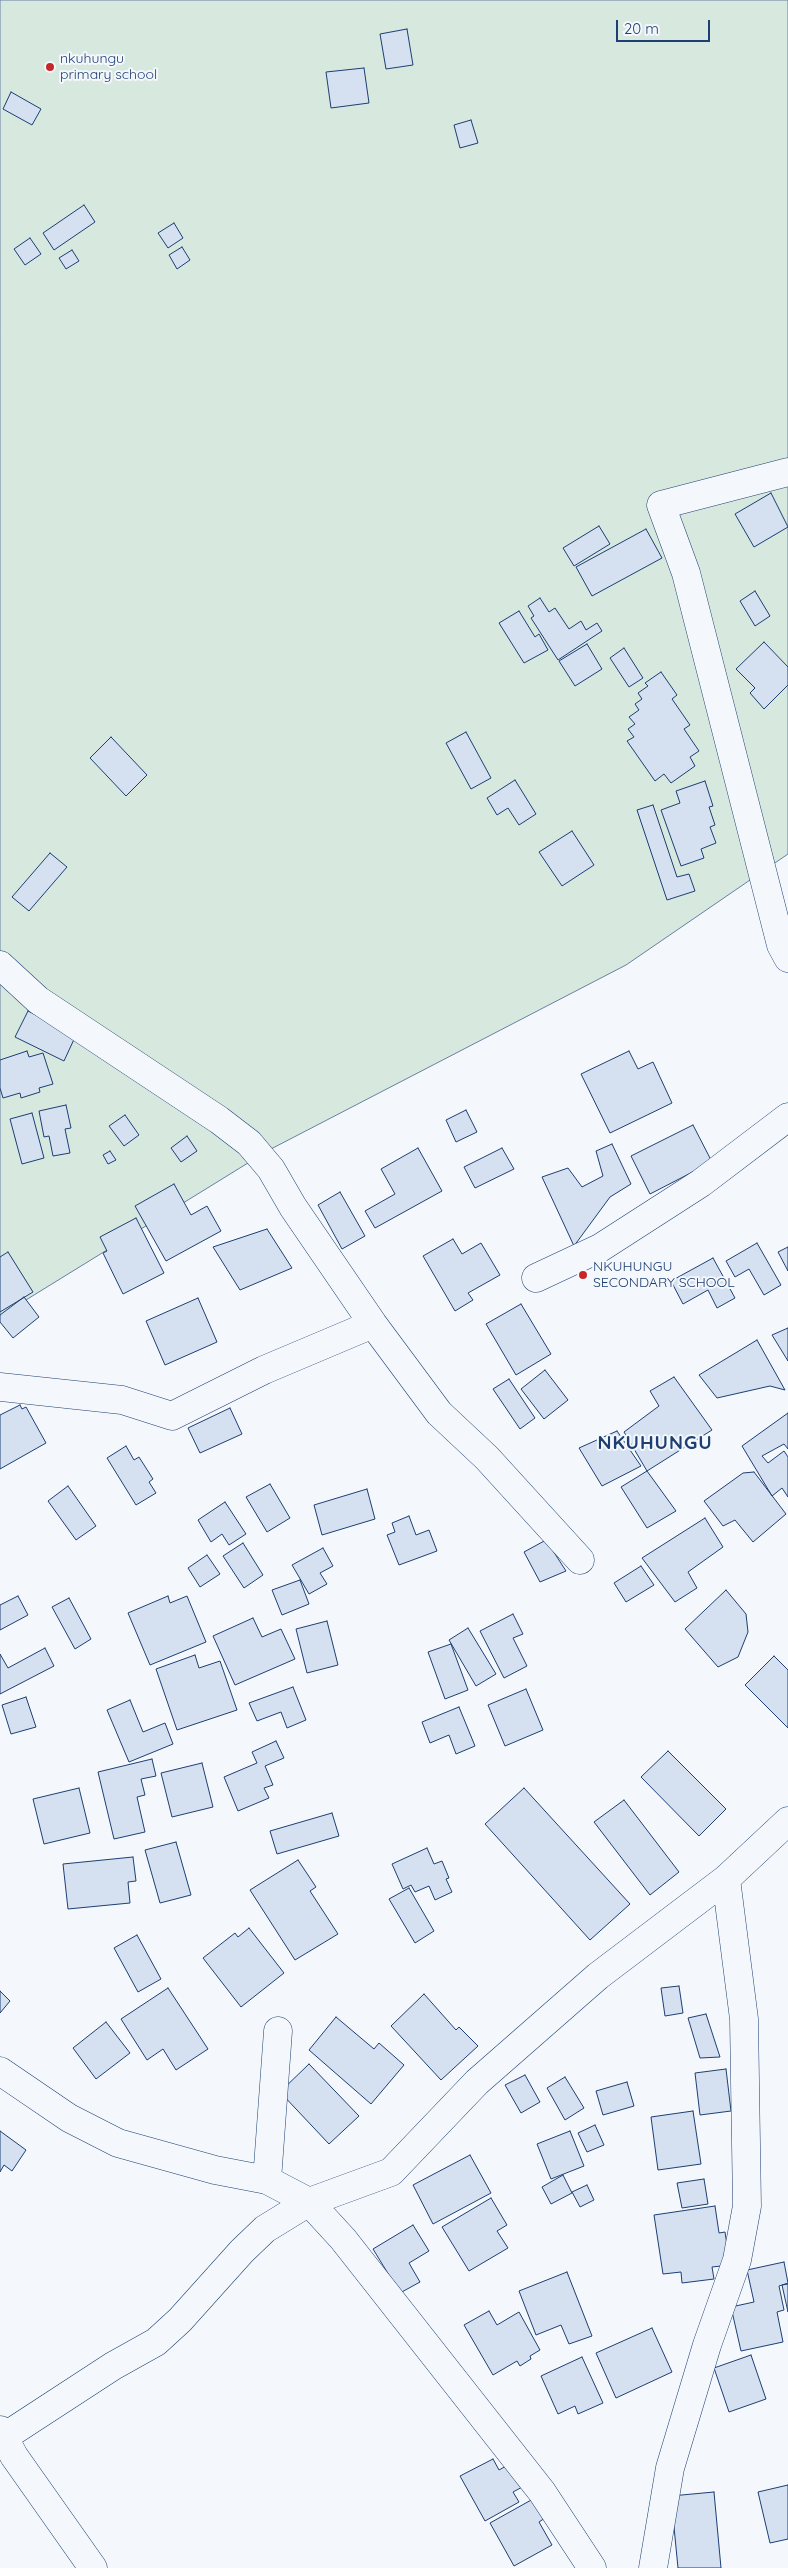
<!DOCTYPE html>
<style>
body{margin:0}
#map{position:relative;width:788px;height:2568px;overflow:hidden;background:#f4f7fb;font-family:Quicksand,sans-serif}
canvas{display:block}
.scale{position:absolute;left:616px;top:20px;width:94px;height:22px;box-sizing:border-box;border:2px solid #1d3f73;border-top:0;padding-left:6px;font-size:15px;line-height:18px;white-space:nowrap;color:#1d3f73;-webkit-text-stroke:4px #f4f7fb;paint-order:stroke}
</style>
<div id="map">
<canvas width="788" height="2568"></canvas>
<div class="scale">20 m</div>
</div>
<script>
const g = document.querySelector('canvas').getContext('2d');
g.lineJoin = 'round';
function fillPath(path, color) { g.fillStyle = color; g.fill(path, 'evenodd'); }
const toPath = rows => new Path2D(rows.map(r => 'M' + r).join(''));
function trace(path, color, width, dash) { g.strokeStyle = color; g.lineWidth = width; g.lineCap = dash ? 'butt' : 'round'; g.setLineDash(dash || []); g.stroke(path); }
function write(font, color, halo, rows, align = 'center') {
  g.font = font + ' Quicksand,sans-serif'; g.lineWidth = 4; g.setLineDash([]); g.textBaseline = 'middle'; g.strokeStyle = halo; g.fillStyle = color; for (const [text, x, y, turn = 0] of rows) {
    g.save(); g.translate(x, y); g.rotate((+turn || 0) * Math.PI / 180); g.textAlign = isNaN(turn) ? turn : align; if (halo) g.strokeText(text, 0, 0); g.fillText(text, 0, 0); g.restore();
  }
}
const green = toPath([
 [0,0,788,0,788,854,626,965,269,1150,0,1316,0,0]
]);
const building = toPath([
 [407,29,413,65,386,69,380,34,407,29],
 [364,68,369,103,331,108,326,72,364,68],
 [11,92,41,109,32,125,3,109,11,92],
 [471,120,478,143,460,148,454,125,471,120],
 [84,205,95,222,54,250,43,233,84,205],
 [174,223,183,238,168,248,158,233,174,223],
 [30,238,41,254,25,265,14,249,30,238],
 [182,247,190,260,177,269,169,255,182,247],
 [72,250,79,261,66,269,59,258,72,250],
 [771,493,788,527,754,547,735,514,771,493],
 [599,526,610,544,574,566,563,548,599,526],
 [646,529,662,558,592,596,576,567,646,529],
 [755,591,770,616,755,626,740,601,755,591],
 [540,598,549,612,555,608,569,629,581,621,586,630,597,623,602,631,558,660,531,618,534,616,528,606,540,598],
 [519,611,535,637,539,634,548,650,524,663,499,623,519,611],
 [764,642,788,667,788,685,764,709,750,693,755,688,736,669,764,642],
 [587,644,602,669,575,686,559,661,587,644],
 [624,648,643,678,629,687,610,658,624,648],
 [661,672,677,695,672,699,690,725,684,729,699,751,690,757,695,766,671,783,664,774,655,781,627,741,634,737,628,729,635,724,629,717,639,710,635,704,642,699,638,693,648,686,645,683,661,672],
 [466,732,491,778,471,789,446,743,466,732],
 [111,737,147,775,126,796,90,758,111,737],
 [515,780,536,814,519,825,508,808,497,815,487,798,515,780],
 [705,781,713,806,709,807,715,825,710,827,716,843,701,849,704,858,681,866,661,810,680,803,676,791,705,781],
 [653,805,677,877,689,874,695,891,667,900,637,810,653,805],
 [572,831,594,865,562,886,539,852,572,831],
 [50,853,67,867,29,911,12,897,50,853],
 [28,1011,76,1035,64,1061,15,1037,28,1011],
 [27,1051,29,1057,43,1053,53,1084,39,1088,40,1092,21,1098,20,1093,3,1098,0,1088,0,1060,27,1051],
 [629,1051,638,1069,653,1062,672,1103,610,1133,581,1074,629,1051],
 [66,1105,71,1128,65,1129,70,1153,53,1156,49,1136,44,1137,39,1111,66,1105],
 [466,1110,477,1132,456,1142,446,1120,466,1110],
 [32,1113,44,1158,22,1164,10,1119,32,1113],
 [125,1115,139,1135,124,1146,109,1126,125,1115],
 [693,1125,712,1162,650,1194,631,1156,693,1125],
 [187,1136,197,1151,181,1162,171,1148,187,1136],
 [612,1144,631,1184,610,1197,574,1246,542,1177,568,1168,582,1187,603,1176,596,1151,612,1144],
 [418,1148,442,1191,375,1228,365,1211,395,1194,381,1169,418,1148],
 [502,1148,514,1169,475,1188,464,1167,502,1148],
 [110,1151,116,1160,108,1164,103,1155,110,1151],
 [174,1184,191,1215,207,1206,221,1231,166,1261,135,1206,174,1184],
 [340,1192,365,1236,342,1249,318,1205,340,1192],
 [136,1218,164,1273,123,1294,103,1253,107,1251,100,1237,136,1218],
 [267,1229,292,1268,240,1290,213,1247,267,1229],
 [453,1239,462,1254,481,1243,500,1275,468,1293,473,1300,455,1311,423,1256,453,1239],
 [757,1243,781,1285,764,1295,749,1269,735,1277,726,1261,757,1243],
 [788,1247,788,1271,778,1252,788,1247],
 [8,1252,33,1292,0,1312,0,1257,8,1252],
 [713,1258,735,1298,717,1308,708,1290,683,1304,671,1281,713,1258],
 [24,1297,39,1317,13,1338,0,1322,0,1315,24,1297],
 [198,1298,217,1342,165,1365,146,1321,198,1298],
 [521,1304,551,1354,516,1375,486,1324,521,1304],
 [788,1328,788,1361,772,1335,788,1328],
 [757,1340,785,1390,770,1386,717,1398,699,1375,757,1340],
 [545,1370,568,1400,544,1419,521,1389,545,1370],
 [674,1377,712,1430,647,1471,624,1432,659,1406,650,1391,674,1377],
 [509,1379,535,1418,520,1429,493,1389,509,1379],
 [20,1405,22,1409,26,1407,46,1443,0,1469,0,1415,20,1405],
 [230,1408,242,1434,200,1453,188,1428,230,1408],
 [788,1413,788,1449,784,1444,762,1456,768,1463,784,1451,788,1457,788,1497,782,1488,772,1496,742,1446,788,1413],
 [617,1431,641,1466,602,1486,579,1448,617,1431],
 [126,1446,134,1460,139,1457,153,1479,149,1482,156,1493,136,1505,107,1458,126,1446],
 [647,1471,676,1511,647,1528,621,1487,647,1471],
 [754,1472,786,1514,753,1542,735,1520,723,1526,704,1501,743,1473,754,1472],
 [270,1484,290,1518,267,1532,246,1497,270,1484],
 [68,1486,96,1526,76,1540,48,1501,68,1486],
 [367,1489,375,1519,322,1535,314,1505,367,1489],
 [225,1502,246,1534,229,1545,222,1534,211,1542,198,1520,225,1502],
 [409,1516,416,1535,429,1530,437,1551,399,1565,387,1535,395,1532,392,1523,409,1516],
 [705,1518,723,1547,688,1572,697,1588,675,1602,642,1558,705,1518],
 [546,1540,566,1571,540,1582,524,1552,546,1540],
 [243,1543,263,1575,244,1588,223,1556,243,1543],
 [323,1548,333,1566,320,1573,327,1584,309,1594,292,1565,323,1548],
 [207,1555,220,1574,200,1587,188,1568,207,1555],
 [641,1566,654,1585,626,1602,614,1583,641,1566],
 [300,1580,309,1604,282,1615,272,1590,300,1580],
 [726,1590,746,1614,748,1632,738,1657,718,1667,685,1629,726,1590],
 [18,1596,28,1615,0,1630,0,1605,18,1596],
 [168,1596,170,1603,187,1596,206,1642,150,1665,128,1613,168,1596],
 [69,1598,91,1639,75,1649,52,1607,69,1598],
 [513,1614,523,1634,513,1638,527,1666,504,1678,480,1631,513,1614],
 [253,1618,262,1637,281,1629,295,1659,235,1685,213,1636,253,1618],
 [327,1621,338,1665,307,1673,296,1629,327,1621],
 [468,1628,496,1674,476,1686,449,1640,468,1628],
 [451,1644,468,1690,445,1699,428,1652,451,1644],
 [45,1648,54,1666,0,1694,0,1654,8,1668,45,1648],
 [195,1655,199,1668,220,1661,237,1710,177,1730,156,1669,195,1655],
 [774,1656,788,1670,788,1728,745,1685,774,1656],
 [293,1687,306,1720,287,1728,281,1712,257,1721,249,1703,293,1687],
 [526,1689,543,1730,505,1746,488,1705,526,1689],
 [26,1697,36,1727,11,1734,2,1705,26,1697],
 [130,1700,143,1732,165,1723,173,1744,129,1762,107,1710,130,1700],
 [459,1707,475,1746,456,1754,449,1735,430,1743,422,1722,459,1707],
 [276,1741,284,1758,265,1766,273,1785,264,1788,269,1798,238,1811,224,1777,257,1763,252,1752,276,1741],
 [668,1751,726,1809,699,1836,641,1777,668,1751],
 [152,1759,156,1776,141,1779,145,1795,137,1797,145,1832,114,1839,98,1772,152,1759],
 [202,1763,213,1807,172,1817,161,1773,202,1763],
 [79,1788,90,1833,44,1844,33,1799,79,1788],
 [524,1788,630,1904,590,1940,485,1824,524,1788],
 [624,1800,679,1872,650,1895,594,1822,624,1800],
 [332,1813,339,1836,277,1854,270,1831,332,1813],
 [176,1842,191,1895,160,1903,145,1850,176,1842],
 [427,1848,434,1864,442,1861,449,1878,446,1879,452,1892,435,1900,429,1886,415,1892,411,1885,403,1889,392,1864,427,1848],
 [133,1857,136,1881,128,1882,130,1903,68,1909,63,1864,133,1857],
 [298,1860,316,1887,310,1891,338,1934,295,1960,250,1890,298,1860],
 [409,1888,434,1931,415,1943,389,1899,409,1888],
 [249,1928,284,1973,241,2007,203,1958,235,1933,238,1937,249,1928],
 [137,1935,161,1979,138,1992,114,1948,137,1935],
 [679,1986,683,2013,665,2016,661,1988,679,1986],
 [168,1988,208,2049,176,2070,163,2049,147,2060,121,2019,168,1988],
 [0,1991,10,2001,0,2013,0,1991],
 [424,1994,456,2030,459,2027,478,2046,441,2080,391,2026,424,1994],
 [706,2014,720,2057,700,2058,688,2018,706,2014],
 [336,2017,374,2049,379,2043,404,2065,371,2104,309,2050,336,2017],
 [106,2022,130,2053,96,2079,73,2048,106,2022],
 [309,2064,359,2116,329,2144,280,2092,309,2064],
 [726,2069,731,2111,700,2115,695,2073,726,2069],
 [525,2075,540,2102,521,2113,505,2085,525,2075],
 [565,2077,584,2108,565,2120,547,2088,565,2077],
 [627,2082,634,2106,603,2115,596,2091,627,2082],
 [693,2111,701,2164,658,2170,651,2117,693,2111],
 [595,2125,604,2145,587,2152,578,2133,595,2125],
 [0,2131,26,2150,12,2171,4,2165,0,2172,0,2131],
 [570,2131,584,2166,551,2179,537,2144,570,2131],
 [470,2155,491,2193,433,2224,413,2185,470,2155],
 [563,2175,572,2193,551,2204,542,2187,563,2175],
 [704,2179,708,2204,682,2208,677,2183,704,2179],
 [587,2185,594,2200,580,2207,572,2192,587,2185],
 [491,2198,507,2225,497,2231,508,2248,469,2271,442,2227,491,2198],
 [715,2206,719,2233,725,2232,730,2265,712,2267,714,2279,682,2283,681,2272,663,2274,654,2215,715,2206],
 [413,2225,429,2251,409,2263,420,2282,400,2293,373,2249,413,2225],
 [784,2262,788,2283,779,2286,784,2310,777,2312,783,2342,741,2351,731,2307,754,2302,747,2270,784,2262],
 [567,2272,592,2336,569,2344,561,2325,536,2335,519,2291,567,2272],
 [788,2284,788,2312,782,2285,788,2284],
 [489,2311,497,2325,519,2312,540,2350,530,2356,531,2359,520,2366,517,2361,493,2375,464,2325,489,2311],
 [652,2328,672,2372,616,2398,596,2353,652,2328],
 [751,2355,766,2399,729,2412,714,2368,751,2355],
 [582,2357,603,2403,578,2414,575,2406,558,2414,541,2376,582,2357],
 [493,2459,499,2470,513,2462,526,2485,513,2492,519,2502,485,2521,460,2476,493,2459],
 [788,2485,788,2539,770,2543,758,2492,788,2485],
 [714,2492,721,2568,678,2568,671,2496,714,2492],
 [533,2499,545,2518,539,2522,552,2545,514,2566,490,2523,533,2499]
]);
const minor = toPath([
 [788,472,661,505,686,573,781,945,788,958],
 [0,965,38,1000,219,1120,249,1143,271,1169,293,1207,373,1324,439,1413,487,1458,580,1560],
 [536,1278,600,1248,701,1183,788,1117],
 [0,1387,122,1400,172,1416,264,1370,373,1324],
 [0,2071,69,2118,118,2143,215,2170,267,2180,309,2202,343,2239,542,2492,592,2568],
 [267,2180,278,2031],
 [0,2430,14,2456,93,2568],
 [4,2437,113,2366,156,2342,180,2320,242,2251,265,2229,309,2202,391,2172,477,2082,598,1976,726,1879,788,1821],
 [653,2568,670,2468,707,2345,737,2260,747,2206,744,2019,726,1879]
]);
const markers = [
 [50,67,5,"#c62828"],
 [583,1275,5,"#c62828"]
];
const poiNames = [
 ["nkuhungu",60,59],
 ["primary school",60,75],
 ["NKUHUNGU",593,1267],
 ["SECONDARY SCHOOL",593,1283]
];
const districtNames = [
 ["NKUHUNGU",655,1443]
];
fillPath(green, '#d7e8df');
trace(green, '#687fa3', 1);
fillPath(building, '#d5e0f0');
trace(building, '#1d3f73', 1);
trace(minor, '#1d3f73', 29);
trace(minor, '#f4f7fb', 28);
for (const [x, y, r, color] of markers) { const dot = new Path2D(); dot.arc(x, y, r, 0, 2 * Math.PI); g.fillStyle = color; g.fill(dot); trace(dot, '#f4f7fb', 2); }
write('14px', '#1d3f73', '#f4f7fb', poiNames, 'left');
g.letterSpacing = '1px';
write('bold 19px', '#1d3f73', '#f4f7fb', districtNames);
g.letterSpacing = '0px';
</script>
